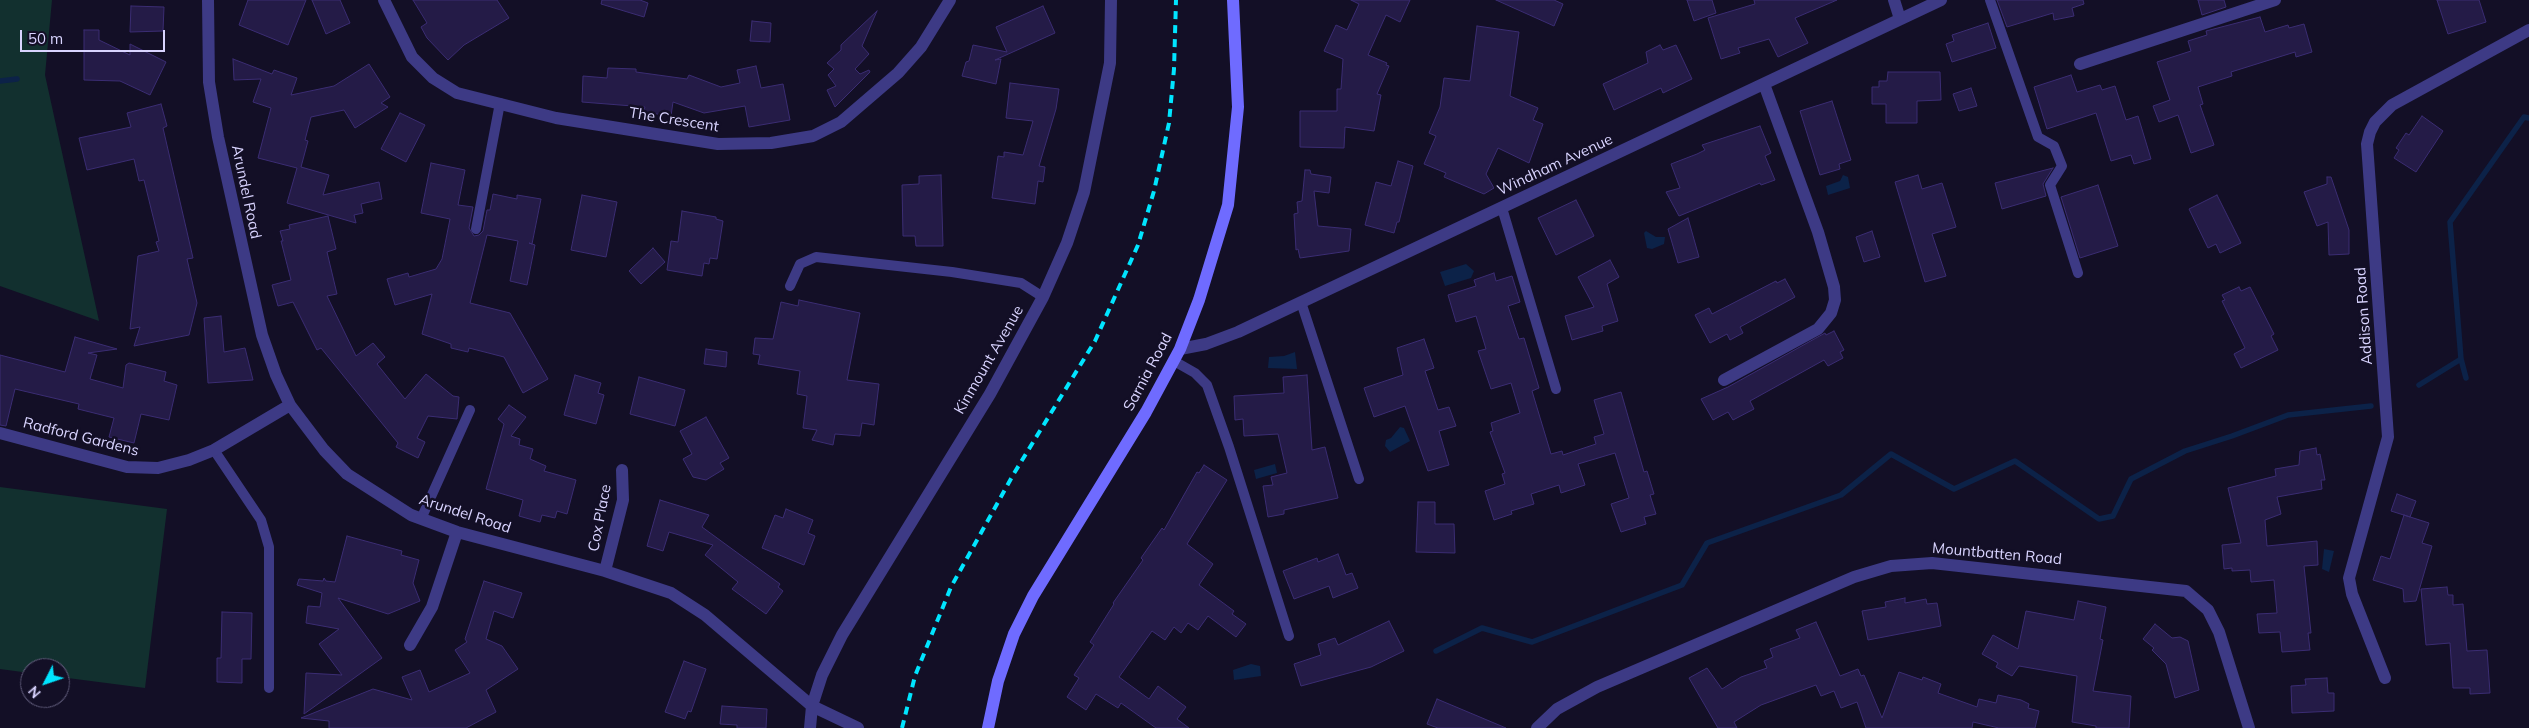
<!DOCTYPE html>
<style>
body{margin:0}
#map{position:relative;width:2529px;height:728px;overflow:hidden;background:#130f26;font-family:Mulish,sans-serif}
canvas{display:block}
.north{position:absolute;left:20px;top:658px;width:50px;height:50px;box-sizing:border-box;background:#130f26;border:1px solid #625e7d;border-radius:50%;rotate:229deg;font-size:14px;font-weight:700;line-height:20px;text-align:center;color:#d9d4ff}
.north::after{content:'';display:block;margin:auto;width:18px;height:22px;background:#00e5ff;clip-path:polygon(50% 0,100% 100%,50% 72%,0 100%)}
.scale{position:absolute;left:20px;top:30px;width:145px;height:22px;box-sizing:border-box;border:2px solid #d9d4ff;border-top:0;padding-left:6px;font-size:15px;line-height:18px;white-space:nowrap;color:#d9d4ff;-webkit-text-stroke:4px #130f26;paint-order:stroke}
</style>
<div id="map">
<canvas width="2529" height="728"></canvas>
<div class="north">N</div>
<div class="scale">50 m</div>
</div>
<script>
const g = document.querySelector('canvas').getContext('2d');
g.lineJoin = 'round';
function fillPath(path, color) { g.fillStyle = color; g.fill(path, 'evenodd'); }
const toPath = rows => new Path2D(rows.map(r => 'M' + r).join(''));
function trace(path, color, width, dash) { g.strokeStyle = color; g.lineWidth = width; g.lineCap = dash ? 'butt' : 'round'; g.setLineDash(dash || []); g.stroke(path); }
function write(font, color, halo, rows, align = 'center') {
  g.font = font + ' Mulish,sans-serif'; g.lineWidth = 5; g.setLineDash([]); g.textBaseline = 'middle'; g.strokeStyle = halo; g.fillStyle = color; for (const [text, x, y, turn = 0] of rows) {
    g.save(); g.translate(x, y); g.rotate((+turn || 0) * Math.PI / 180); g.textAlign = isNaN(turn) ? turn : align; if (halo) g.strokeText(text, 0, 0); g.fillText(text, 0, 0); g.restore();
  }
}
const green = toPath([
 [0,0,52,0,45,75,99,321,0,286],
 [0,487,167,509,145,688,60,677,60,668,30,668,30,673,0,669]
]);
const water = toPath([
 [1843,175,1848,177,1850,188,1828,195,1826,186,1840,181],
 [1646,231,1656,237,1665,237,1664,244,1652,249,1647,248,1644,233],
 [1466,264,1474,271,1471,278,1445,286,1440,272],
 [1295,352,1297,369,1268,368,1269,357,1284,356],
 [1400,427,1404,428,1410,441,1390,452,1385,446,1386,440,1391,438],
 [1275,464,1277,473,1256,479,1254,470],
 [2324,549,2334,551,2329,572,2322,569],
 [1251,664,1260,666,1261,676,1234,680,1233,670]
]);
const stream = toPath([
 [0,81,17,79],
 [2466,378,2461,359,2450,222,2524,117,2529,118],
 [2419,385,2461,359],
 [1436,651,1482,628,1532,642,1682,585,1707,543,1841,495,1891,454,1954,489,2015,461,2099,519,2113,516,2131,479,2185,451,2232,436,2288,415,2371,406]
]);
const building = toPath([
 [248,0,306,0,288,45,239,25,248,0],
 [312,0,340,0,350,23,326,34,312,0],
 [413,0,497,0,509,18,464,45,448,60,427,38,421,27,427,23,413,0],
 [602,0,640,0,648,3,644,17,601,4,602,0],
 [1351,0,1410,0,1400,22,1386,15,1368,55,1387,63,1386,65,1389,66,1377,94,1381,95,1374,131,1345,127,1344,148,1300,147,1300,111,1337,111,1337,89,1341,89,1343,59,1324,51,1336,25,1347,30,1359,4,1351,0],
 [1496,0,1554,0,1563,4,1554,26,1496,0],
 [1687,0,1712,0,1716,13,1694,21,1687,0],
 [1754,0,1837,0,1795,18,1808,43,1778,57,1769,39,1738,48,1740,53,1721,59,1708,18,1755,4,1754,0],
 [1997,0,2083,0,2084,4,2072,8,2074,16,2054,20,2053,13,2007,27,1997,0],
 [2198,0,2224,0,2226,7,2202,15,2198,0],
 [2437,0,2479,0,2486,22,2448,34,2437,0],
 [131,6,164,7,163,31,130,32,131,6],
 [1043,6,1055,33,995,60,1001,59,996,84,962,76,966,62,969,61,973,45,1007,52,996,27,1043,6],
 [877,11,862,46,869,54,855,69,860,74,869,70,870,72,835,107,827,90,836,86,828,75,834,69,827,63,841,50,841,45,877,11],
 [2260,17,2265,32,2288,25,2289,28,2304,24,2312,52,2296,57,2295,52,2231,72,2232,76,2198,87,2203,104,2200,105,2214,145,2191,153,2178,115,2159,122,2153,106,2170,100,2157,62,2191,51,2188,41,2207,35,2206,31,2260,17],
 [752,21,771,23,770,42,750,41,752,21],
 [1988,23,1996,48,1952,62,1946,44,1954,41,1952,35,1988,23],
 [1477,26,1519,32,1510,96,1538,108,1533,120,1543,124,1529,163,1498,148,1486,174,1494,188,1484,194,1444,177,1446,173,1424,164,1436,136,1429,133,1440,107,1444,78,1470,81,1477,26],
 [84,30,99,30,99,40,130,55,130,44,166,62,150,95,120,81,84,80,84,30],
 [1660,45,1663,50,1676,45,1692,79,1663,93,1661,88,1614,110,1603,84,1648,63,1646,52,1660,45],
 [233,59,272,74,274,70,297,78,291,95,334,86,369,64,390,97,381,103,388,107,355,128,344,110,311,117,305,140,308,141,301,167,329,175,323,195,379,182,382,199,361,204,363,213,354,215,356,223,287,203,297,168,258,158,271,108,253,102,261,79,234,80,233,59],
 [756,66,761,88,783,84,790,120,749,127,745,106,704,113,673,102,671,116,643,112,645,107,582,102,583,76,607,78,608,68,636,69,636,72,687,79,689,75,721,87,740,83,737,70,756,66],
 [1888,72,1940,72,1941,100,1917,101,1917,123,1886,123,1886,104,1872,104,1872,87,1879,87,1879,81,1887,81,1888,72],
 [2071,75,2077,92,2100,85,2102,90,2115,86,2126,120,2138,116,2151,159,2134,164,2131,155,2111,161,2096,113,2047,129,2034,87,2071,75],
 [1010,83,1059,89,1056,109,1039,166,1045,167,1043,182,1038,181,1035,204,992,198,998,156,1004,157,1004,152,1023,155,1033,121,1006,118,1010,83],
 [1971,88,1977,106,1959,111,1953,94,1971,88],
 [1832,101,1851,160,1839,164,1840,169,1820,175,1800,111,1832,101],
 [161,104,167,126,163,128,193,258,187,259,197,303,189,335,134,346,140,327,130,329,138,256,159,251,156,242,159,241,144,180,139,181,134,159,87,170,79,138,131,127,127,113,161,104],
 [400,113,425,125,406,162,381,149,400,113],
 [2422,116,2443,131,2416,172,2394,158,2399,150,2396,148,2406,133,2409,135,2422,116],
 [1760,126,1771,153,1765,156,1775,180,1761,185,1760,183,1679,216,1666,192,1680,188,1671,164,1697,154,1705,150,1702,145,1760,126],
 [1398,161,1413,166,1399,222,1397,222,1394,233,1365,225,1376,182,1391,186,1398,161],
 [431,163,465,170,458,205,473,207,469,228,474,236,479,235,483,231,487,210,490,210,493,194,517,199,517,195,541,199,532,244,529,243,535,245,527,285,510,281,518,241,487,235,470,303,510,313,548,379,523,393,504,357,469,348,468,352,451,348,451,344,422,334,432,294,395,305,387,279,408,273,409,277,436,269,442,259,450,219,421,213,431,163],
 [2053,168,2043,184,2046,196,2002,209,1995,183,2053,168],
 [1305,170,1310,170,1311,174,1331,177,1329,193,1314,191,1318,226,1351,229,1349,251,1300,258,1298,249,1296,250,1294,214,1298,213,1297,202,1302,201,1305,170],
 [941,175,943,246,916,246,915,236,903,236,902,185,919,184,919,176,941,175],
 [1918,175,1922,189,1942,183,1956,227,1932,234,1946,276,1925,282,1895,182,1918,175],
 [2327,177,2331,177,2349,230,2349,254,2329,255,2328,222,2317,226,2304,192,2327,184,2327,177],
 [2098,185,2118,246,2080,258,2061,197,2098,185],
 [582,195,617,202,606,257,571,250,582,195],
 [2217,195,2241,243,2220,253,2216,244,2208,248,2189,209,2217,195],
 [1576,200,1594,236,1556,255,1538,218,1576,200],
 [682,211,716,217,716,219,723,221,717,259,710,258,709,264,704,263,702,276,667,270,671,241,678,242,682,211],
 [328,216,336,249,327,252,337,294,327,296,356,356,373,343,385,357,377,364,405,399,426,374,453,396,459,397,457,419,428,416,417,438,425,442,418,458,396,447,398,443,321,348,317,350,293,302,278,306,272,285,291,280,281,241,283,241,280,231,290,229,289,225,328,216],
 [1688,218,1699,257,1678,263,1668,229,1688,218],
 [1872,231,1880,257,1864,262,1856,237,1872,231],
 [653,248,665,262,641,284,629,271,653,248],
 [1610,260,1619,277,1607,284,1618,321,1602,326,1603,331,1572,340,1565,316,1594,307,1578,277,1610,260],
 [1494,273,1496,281,1512,276,1520,302,1508,306,1519,339,1524,338,1539,388,1532,391,1551,454,1562,451,1563,455,1596,444,1594,437,1604,434,1594,400,1621,392,1644,472,1647,471,1654,494,1650,495,1656,514,1644,517,1646,524,1621,532,1611,504,1629,498,1615,453,1578,464,1585,485,1561,493,1559,485,1531,494,1534,504,1511,511,1512,514,1494,520,1485,491,1505,484,1502,474,1505,473,1490,432,1493,431,1491,423,1520,413,1511,383,1491,389,1478,351,1486,349,1476,316,1456,322,1448,295,1476,286,1474,280,1494,273],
 [1785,279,1795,297,1740,327,1743,333,1730,340,1727,334,1710,343,1695,315,1709,308,1712,314,1776,281,1777,283,1785,279],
 [2239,287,2241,291,2250,287,2274,334,2271,336,2278,350,2241,368,2234,354,2245,348,2222,301,2225,300,2222,295,2239,287],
 [799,300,860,313,847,380,879,384,874,425,862,423,860,436,835,434,833,445,812,440,817,430,803,428,807,396,797,394,800,371,758,364,760,355,753,354,755,338,773,339,781,302,798,306,799,300],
 [221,316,224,352,245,348,253,380,208,383,204,318,221,316],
 [1834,331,1844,350,1840,352,1843,358,1828,366,1824,360,1750,401,1754,409,1733,420,1728,412,1713,420,1701,399,1728,387,1825,333,1826,335,1834,331],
 [75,337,117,349,88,353,97,355,90,379,123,388,126,365,129,363,166,372,164,381,177,385,169,420,141,414,134,443,109,437,114,418,78,409,79,404,15,389,6,426,0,425,0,355,65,372,75,337],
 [1424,339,1434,368,1425,371,1438,410,1449,407,1456,426,1439,431,1449,465,1428,471,1405,406,1374,417,1364,388,1403,375,1397,348,1424,339],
 [706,349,727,352,726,367,704,364,706,349],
 [575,375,601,383,598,393,604,395,596,424,564,415,575,375],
 [1307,375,1312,450,1325,447,1338,498,1284,510,1284,514,1268,517,1263,486,1273,485,1271,477,1287,473,1278,434,1244,436,1243,419,1235,420,1234,396,1284,393,1283,377,1307,375],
 [639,377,685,390,675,426,630,414,639,377],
 [509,405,526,417,511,436,520,439,519,445,533,449,530,459,546,466,544,471,576,480,567,514,557,511,555,518,542,515,540,522,519,516,523,500,486,489,504,424,498,419,509,405],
 [706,417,729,458,720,463,724,469,706,480,693,477,683,459,692,454,680,431,706,417],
 [2316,448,2317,455,2320,454,2325,480,2321,480,2322,489,2277,497,2281,514,2265,520,2267,546,2317,541,2318,565,2304,566,2311,633,2308,633,2310,650,2282,652,2280,632,2259,633,2257,614,2277,613,2274,580,2251,582,2250,570,2232,571,2232,568,2224,569,2222,545,2241,543,2228,488,2276,476,2275,469,2299,465,2300,451,2316,448],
 [1204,465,1227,480,1187,544,1213,564,1199,585,1234,611,1232,614,1246,624,1236,637,1208,616,1198,630,1188,623,1181,633,1174,627,1165,640,1152,631,1119,677,1149,699,1158,686,1186,707,1177,719,1189,728,1156,728,1121,703,1118,708,1096,694,1086,710,1067,697,1079,678,1074,675,1094,645,1090,642,1114,604,1113,603,1143,560,1141,558,1162,528,1164,530,1197,472,1199,473,1204,465],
 [2397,494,2416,501,2410,517,2391,511,2397,494],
 [660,500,709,515,702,527,780,584,778,587,783,591,766,614,732,589,738,582,705,555,713,545,669,532,663,551,647,546,660,500],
 [1418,502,1435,502,1435,524,1454,524,1455,553,1416,552,1418,502],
 [786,509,813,520,808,533,815,536,804,565,762,548,775,515,783,518,786,509],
 [2404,515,2429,523,2422,543,2432,546,2416,601,2404,602,2403,589,2373,580,2381,556,2390,559,2404,515],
 [347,536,402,551,401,555,419,560,413,583,420,601,388,614,338,598,382,658,304,714,306,673,342,675,319,644,339,629,306,623,308,606,320,607,322,593,297,585,299,579,323,581,324,578,326,581,335,582,347,536],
 [1338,554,1346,575,1352,573,1358,588,1333,598,1329,586,1294,599,1283,571,1317,558,1318,562,1338,554],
 [484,581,522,593,513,618,494,611,486,639,502,646,518,669,486,690,496,712,466,728,329,728,329,721,301,718,373,689,412,700,402,677,420,670,429,692,470,673,455,650,467,642,465,639,484,581],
 [2447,587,2448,595,2453,595,2453,605,2463,604,2467,651,2487,650,2490,693,2470,694,2470,688,2453,688,2450,643,2426,645,2421,589,2447,587],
 [1905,598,1905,603,1926,599,1927,604,1937,603,1941,626,1868,640,1862,611,1886,607,1885,602,1905,598],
 [2078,601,2106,607,2100,639,2103,640,2093,691,2131,696,2129,728,2096,728,2096,726,2072,722,2077,676,2019,666,2012,676,1996,667,1998,663,1982,654,1993,635,2018,649,2026,611,2074,620,2078,601],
 [222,612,252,613,251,659,242,659,242,683,217,682,217,658,221,658,222,612],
 [1389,621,1404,651,1371,667,1301,686,1294,664,1321,655,1318,644,1335,638,1338,645,1389,621],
 [1816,622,1840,676,1858,669,1861,676,1864,675,1882,718,1899,672,1922,680,1923,677,1941,684,1938,693,1977,707,1979,699,1996,703,1998,695,2021,700,2029,704,2028,708,2039,711,2035,728,1999,728,1973,722,1972,728,1866,728,1857,702,1841,708,1834,691,1821,696,1816,685,1761,705,1734,722,1737,728,1718,728,1689,678,1707,668,1722,689,1741,677,1767,668,1764,661,1773,657,1770,649,1800,638,1796,630,1816,622],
 [2155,624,2172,638,2180,637,2188,641,2199,690,2175,698,2166,664,2152,650,2154,648,2143,639,2155,624],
 [684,661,706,669,691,712,688,711,685,719,665,712,684,661],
 [2327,678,2328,693,2334,693,2334,711,2292,713,2291,686,2306,685,2305,679,2327,678],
 [1437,699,1506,728,1438,728,1427,724,1437,699],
 [722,706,767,709,766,728,737,728,737,725,720,724,722,706]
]);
const service = toPath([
 [1990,0,2038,137,2054,146,2062,166,2050,185,2078,273],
 [1502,208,1556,389],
 [476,229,500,103],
 [790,286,800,264,816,257,952,272,1021,283,1043,297],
 [1301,302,1359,479],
 [1174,361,1195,373,1207,385,1229,447,1289,636],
 [214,450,261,520,269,547,269,688],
 [421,519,470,410]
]);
const minor = toPath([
 [208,0,209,82,218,137,262,335,276,375,290,405,324,450,347,474,411,515,457,532,605,571,671,593,705,615,812,706,858,728],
 [384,0,412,57,433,78,457,93,556,118,718,144,771,143,813,136,841,122,898,73,921,47,950,0],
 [1894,0,1900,19],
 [2080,64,2275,0],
 [1180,349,1206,344,1238,332,1941,0],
 [1724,380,1818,329,1831,313,1835,300,1834,287,1818,232,1764,84],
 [0,433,127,467,158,468,189,460,214,450,290,405],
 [605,571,623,500,622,470],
 [410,645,432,607,457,532],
 [2385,678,2352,594,2349,578,2388,437,2367,144,2370,132,2375,122,2392,105,2529,30],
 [810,728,812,706,822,675,842,635,990,394,1043,297,1067,243,1084,192,1110,63,1111,0],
 [1537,728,1557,709,1597,687,1854,577,1891,566,1932,563,2186,591,2208,610,2219,632,2249,728]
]);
const secondary = toPath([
 [988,728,998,681,1014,634,1033,596,1146,412,1180,349,1199,300,1228,205,1238,107,1233,0]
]);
const rail = toPath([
 [902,728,915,676,951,587,1013,475,1095,341,1138,245,1154,191,1169,123,1174,69,1176,0]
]);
const streetNames = [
 ["The Crescent",674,120,9],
 ["Windham Avenue",1555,165,-25],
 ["Arundel Road",246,192,78],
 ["Addison Road",2364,316,-94],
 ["Kinmount Avenue",989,360,-60],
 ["Sarnia Road",1148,372,-62],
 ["Radford Gardens",81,437,14],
 ["Arundel Road",465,514,18],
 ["Cox Place",600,518,-79],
 ["Mountbatten Road",1997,554,5]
];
fillPath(green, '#12302f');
fillPath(water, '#0c2248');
trace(stream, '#0c2248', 5.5);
fillPath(building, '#241b47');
trace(building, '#3b2d73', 1);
trace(service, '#3d3a85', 10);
trace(minor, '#3d3a85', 12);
trace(secondary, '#6f6bff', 12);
trace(rail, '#00e5ff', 4, [8, 6]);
write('15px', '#d9d4ff', '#130f26', streetNames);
</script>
